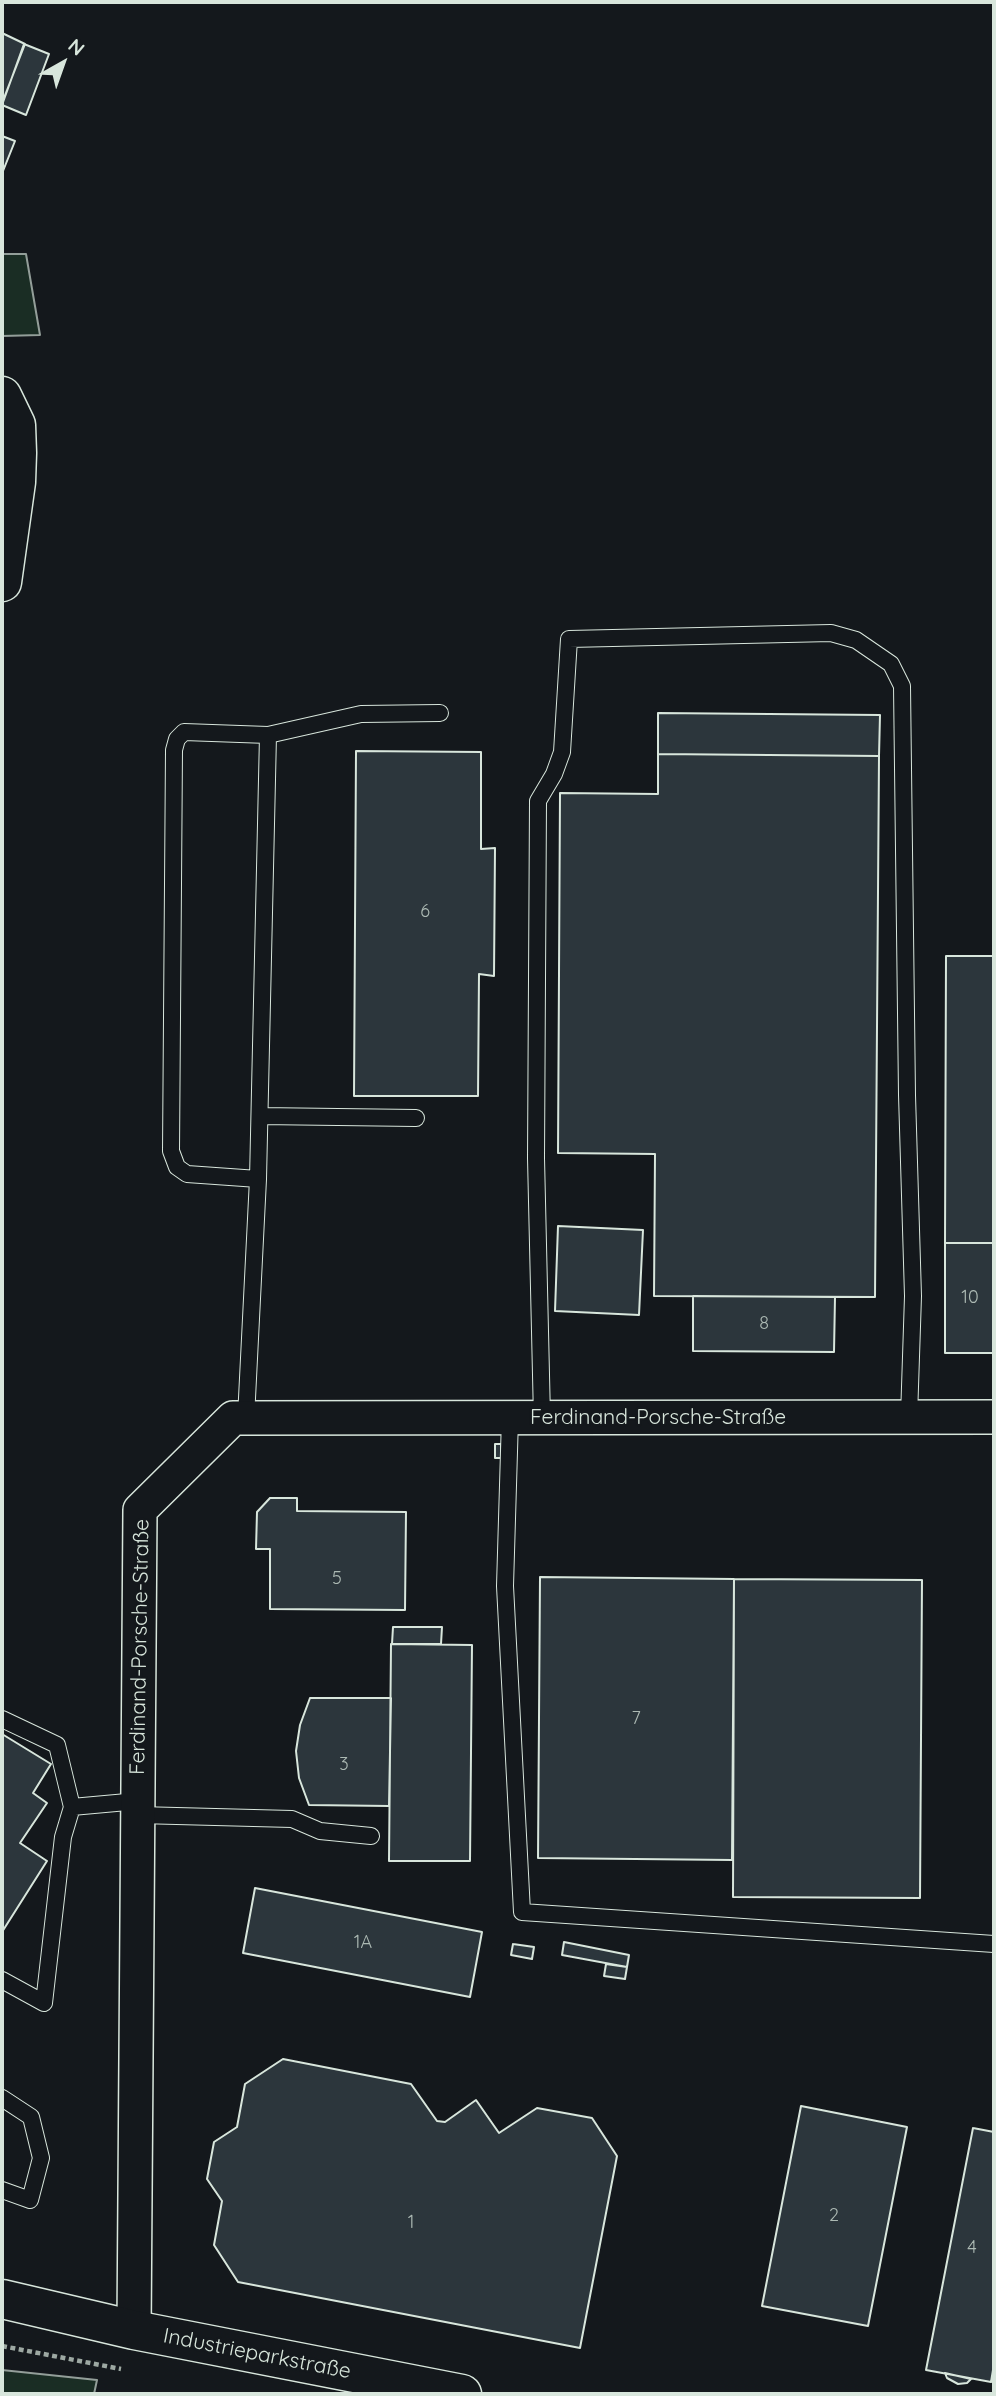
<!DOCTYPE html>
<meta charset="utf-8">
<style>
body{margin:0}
#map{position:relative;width:996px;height:2396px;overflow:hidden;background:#14181c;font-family:Quicksand,sans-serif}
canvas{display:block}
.frame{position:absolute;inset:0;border:4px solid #d8e6dc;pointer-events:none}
.north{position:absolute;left:28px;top:28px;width:70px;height:70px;-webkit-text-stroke:5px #14181c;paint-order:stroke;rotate:40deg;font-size:19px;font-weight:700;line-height:28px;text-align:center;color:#d8e6dc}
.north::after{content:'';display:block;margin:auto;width:24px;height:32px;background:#d8e6dc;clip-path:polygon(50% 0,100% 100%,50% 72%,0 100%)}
</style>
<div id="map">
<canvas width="996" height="2396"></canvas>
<div class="frame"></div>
<div class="north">N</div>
</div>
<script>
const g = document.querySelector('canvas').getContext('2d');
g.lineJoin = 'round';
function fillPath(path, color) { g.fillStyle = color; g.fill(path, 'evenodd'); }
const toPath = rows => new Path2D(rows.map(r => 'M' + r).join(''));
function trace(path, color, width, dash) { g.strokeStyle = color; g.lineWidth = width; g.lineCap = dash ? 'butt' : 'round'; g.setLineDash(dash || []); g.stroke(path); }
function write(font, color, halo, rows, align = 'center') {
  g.font = font + ' Quicksand,sans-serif'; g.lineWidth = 5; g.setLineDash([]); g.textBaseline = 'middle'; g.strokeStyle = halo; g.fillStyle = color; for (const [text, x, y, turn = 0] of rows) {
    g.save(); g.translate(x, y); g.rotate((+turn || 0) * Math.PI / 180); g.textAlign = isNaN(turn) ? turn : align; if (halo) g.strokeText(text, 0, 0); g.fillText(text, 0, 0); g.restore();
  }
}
const green = toPath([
 [2,254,26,254,40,335,2,336,2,254],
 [2,2370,97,2380,94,2394,2,2394,2,2370]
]);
const building = toPath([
 [2,33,25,44,2,103,2,33],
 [24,44,49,54,26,115,2,105,24,44],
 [2,136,15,141,3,171,2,171,2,136],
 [658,713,880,715,879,756,658,754,658,713],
 [356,751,481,752,481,849,495,848,494,976,479,974,478,1096,354,1096,356,751],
 [658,754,879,756,875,1297,654,1296,655,1154,558,1153,560,793,658,794,658,754],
 [946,956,994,956,994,1243,945,1243,946,956],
 [558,1226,643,1230,639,1315,555,1311,558,1226],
 [945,1243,994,1243,994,1353,945,1353,945,1243],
 [693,1296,835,1297,834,1352,693,1351,693,1296],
 [495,1444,501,1444,501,1458,495,1458,495,1444],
 [270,1498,297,1498,297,1511,406,1512,405,1610,270,1609,270,1549,256,1549,257,1512,270,1498],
 [540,1577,734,1579,732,1860,538,1858,540,1577],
 [734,1579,922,1580,920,1898,733,1897,734,1579],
 [393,1627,442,1627,441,1644,392,1644,393,1627],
 [391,1644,472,1645,470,1861,389,1861,391,1644],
 [310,1698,391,1698,389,1806,309,1805,299,1778,296,1751,300,1725,310,1698],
 [2,1734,51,1764,33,1793,47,1803,20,1843,47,1861,2,1932,2,1734],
 [255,1888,482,1932,470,1997,243,1953,255,1888],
 [564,1942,629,1955,627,1967,562,1955,564,1942],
 [513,1944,534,1947,532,1959,511,1955,513,1944],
 [606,1964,627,1967,625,1979,604,1976,606,1964],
 [283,2059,411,2084,437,2121,445,2122,476,2100,499,2133,537,2108,592,2118,617,2156,580,2348,238,2282,214,2245,222,2201,207,2179,214,2142,237,2127,245,2084,283,2059],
 [801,2106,907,2127,868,2326,762,2306,801,2106],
 [973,2128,994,2132,994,2364,991,2382,926,2370,973,2128],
 [945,2373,971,2379,967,2383,958,2384,947,2378,945,2373]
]);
const path = toPath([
 [2,2346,121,2369]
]);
const lane = toPath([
 [260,1116,416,1118],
 [258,1179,268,735],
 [246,1418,258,1179,187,1174,177,1167,171,1151,174,750,177,739,184,732,268,735,361,714,440,713],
 [510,1418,505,1586,522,1912,994,1944],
 [542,1418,536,1158,538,801,554,774,562,752,569,639,831,633,856,640,891,664,902,686,907,1095,913,1296,909,1417],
 [2,1719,57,1745,72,1807],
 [138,1815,292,1819,320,1831,371,1836],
 [2,1980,44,2003,63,1837,72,1807,138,1801],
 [2,2098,31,2117,41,2158,30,2200,2,2190]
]);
const street = toPath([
 [134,2330,140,1510,233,1418,994,1417]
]);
const secondary = toPath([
 [2,2299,134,2330,462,2394]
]);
const primary = toPath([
 [2,396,16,425,17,453,16,482,2,582]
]);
const numberNames = [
 ["6",425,912],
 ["10",970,1298],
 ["8",764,1324],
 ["5",337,1579],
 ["7",636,1719],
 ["3",344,1765],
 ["1A",363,1943],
 ["2",834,2216],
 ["1",411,2223],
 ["4",972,2248]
];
const streetNames = [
 ["Ferdinand-Porsche-Straße",658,1418],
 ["Ferdinand-Porsche-Straße",140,1647,-89],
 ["Industrieparkstraße",257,2354,11]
];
fillPath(green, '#1a2d24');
trace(green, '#939e99', 2);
fillPath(building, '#2c363c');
trace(building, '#d8e6dc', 2);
trace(lane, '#d8e6dc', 18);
trace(street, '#d8e6dc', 36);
trace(secondary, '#d8e6dc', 41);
trace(primary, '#d8e6dc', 41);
trace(path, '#9da8a2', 4.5, [5, 3.5]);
trace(lane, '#14181c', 16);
trace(street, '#14181c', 33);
trace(secondary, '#14181c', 38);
trace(primary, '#14181c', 38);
write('18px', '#adbab4', null, numberNames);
write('21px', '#d8e6dc', '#14181c', streetNames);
</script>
